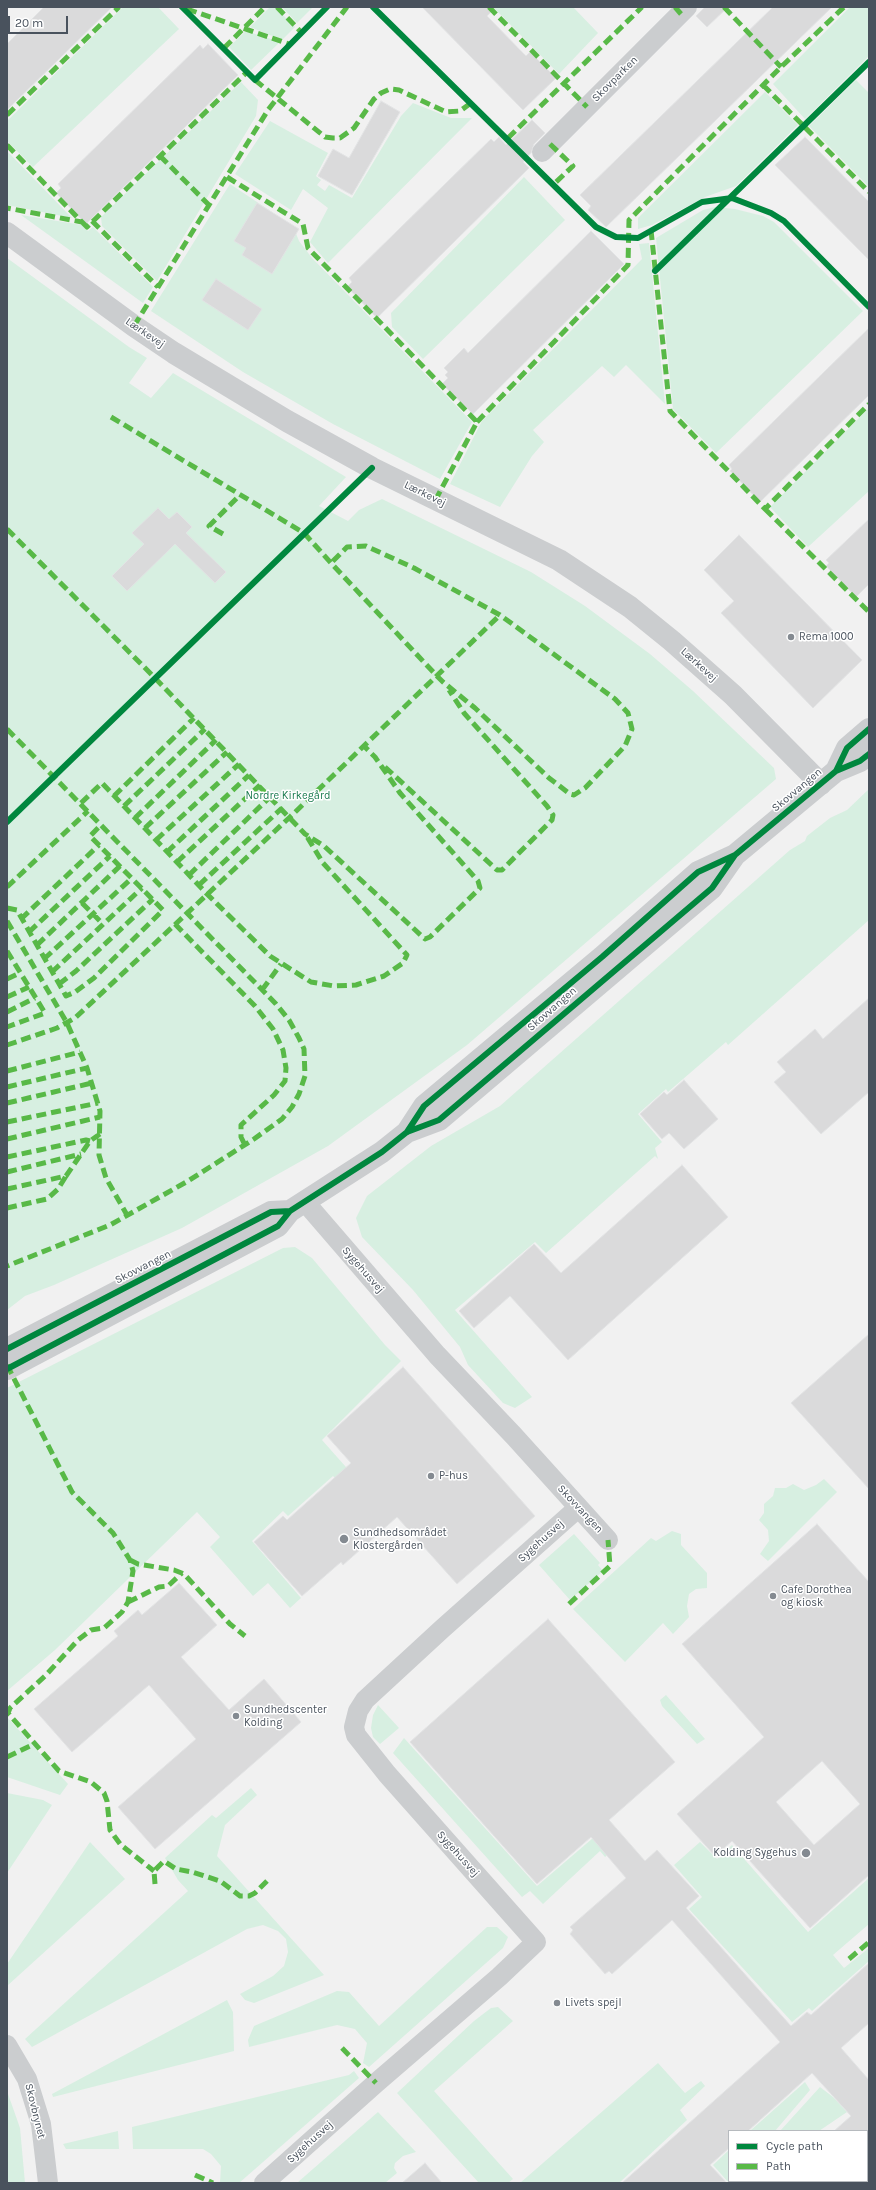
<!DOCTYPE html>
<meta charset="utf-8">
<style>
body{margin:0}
#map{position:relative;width:876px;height:2190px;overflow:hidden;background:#f1f1f1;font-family:Karla,sans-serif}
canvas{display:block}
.frame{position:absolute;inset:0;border:8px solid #49525d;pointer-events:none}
.legend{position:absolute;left:728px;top:2130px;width:140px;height:52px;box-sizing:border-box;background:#fff;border:1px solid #b6babe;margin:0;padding:5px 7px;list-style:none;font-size:12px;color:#49525d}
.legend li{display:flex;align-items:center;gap:8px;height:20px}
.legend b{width:20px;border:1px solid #b6babe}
.scale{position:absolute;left:8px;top:16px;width:60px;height:18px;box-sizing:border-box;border:2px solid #49525d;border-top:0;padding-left:5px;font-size:12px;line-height:14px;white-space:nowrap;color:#49525d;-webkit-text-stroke:3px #fff;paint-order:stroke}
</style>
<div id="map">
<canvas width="876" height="2190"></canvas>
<div class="frame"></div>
<ul class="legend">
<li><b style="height:5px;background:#00873e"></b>Cycle path</li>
<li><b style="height:5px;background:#58b947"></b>Path</li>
</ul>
<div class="scale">20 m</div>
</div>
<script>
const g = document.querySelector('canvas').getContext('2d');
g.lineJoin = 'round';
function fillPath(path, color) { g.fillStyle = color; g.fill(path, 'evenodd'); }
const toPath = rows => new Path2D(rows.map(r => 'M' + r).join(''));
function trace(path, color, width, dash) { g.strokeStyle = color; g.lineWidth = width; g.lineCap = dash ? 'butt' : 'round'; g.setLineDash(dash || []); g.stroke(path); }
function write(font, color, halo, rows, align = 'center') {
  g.font = font + ' Karla,sans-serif'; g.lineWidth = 3; g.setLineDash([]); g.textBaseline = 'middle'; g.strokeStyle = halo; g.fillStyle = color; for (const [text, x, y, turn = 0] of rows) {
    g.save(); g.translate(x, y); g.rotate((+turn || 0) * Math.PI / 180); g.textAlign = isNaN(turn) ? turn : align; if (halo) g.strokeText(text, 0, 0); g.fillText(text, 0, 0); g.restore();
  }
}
const green = toPath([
 [123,7,158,7,179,29,33,167,7,141,7,121],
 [270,7,275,7,295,27,282,40,250,27],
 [282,7,313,7,297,23],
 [493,7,573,7,598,33,559,74],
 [850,7,869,7,869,56,805,119,773,84],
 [246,31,280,42,251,70,229,47],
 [856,80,869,93,869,187,809,126],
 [241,82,258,100,256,116,157,281,102,226,101,217],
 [765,92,798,125,736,186,705,197,652,225,638,229,638,218],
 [413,103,451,118,472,118,328,263,310,242,328,208,303,189,291,210,235,174,270,121,328,153,316,176,321,180,317,185,325,191,329,185,352,198,401,116],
 [7,151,72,218,7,205],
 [524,177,565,220,423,359,392,327,391,313],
 [230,184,293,226,299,241,312,258,472,422,440,479,333,424,243,372,151,311],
 [715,207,735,209,763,216,774,222,863,311,716,453,673,409,656,238,703,210],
 [21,215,82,225,88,231,93,227,153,287,143,303],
 [649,243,665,404,626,365,614,377,602,366,533,430,544,442,532,456,500,507,450,484,482,421,642,259,639,244],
 [7,258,129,347,147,358,129,383,151,398,173,373,346,477,319,506,348,521,359,510,382,499,531,572,585,606,650,654,693,691,774,768,776,779,467,1045,328,1146,182,1228,54,1285,25,1296,7,1310],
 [869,408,869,491,808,547,770,507],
 [869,789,869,920,728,1045,726,1042,668,1092,666,1089,638,1114,662,1142,655,1148,658,1159,655,1156,546,1253,535,1242,455,1310,532,1397,515,1408,503,1403,468,1365,460,1347,413,1290,362,1237,356,1218,367,1196,431,1146,500,1106,790,850,805,841,807,836,830,818,847,810],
 [295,1247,312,1258,385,1345,401,1361,322,1440,392,1519,381,1529,333,1476,288,1516,283,1511,252,1541,301,1598,290,1608,268,1583,253,1596,210,1547,220,1537,197,1512,55,1650,7,1691,7,1388,283,1248],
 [824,1479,837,1492,768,1561,760,1554,769,1541,768,1530,759,1520,764,1513,764,1504,773,1496,775,1488,786,1488,793,1484,804,1490,816,1485],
 [672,1531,681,1534,681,1545,707,1573,707,1588,696,1589,689,1594,687,1606,689,1617,673,1634,663,1623,625,1662,573,1609,651,1538,656,1541],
 [574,1534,600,1563,598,1565,603,1571,570,1600,539,1565],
 [666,1695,705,1739,697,1744,662,1706,660,1700],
 [378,1705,399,1728,380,1744,373,1737,371,1728,373,1715],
 [7,1717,68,1784,60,1795,7,1777],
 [404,1738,537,1886,600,1832,615,1848,605,1857,600,1851,543,1904,530,1891,522,1897,393,1753],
 [251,1788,257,1795,225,1825,217,1856,324,1975,254,2003,245,2000,240,1994,273,1976,284,1966,288,1952,286,1939,278,1931,263,1925,247,1929,32,2047,25,2039,188,1891,178,1880,165,1858,212,1815,216,1818],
 [7,1793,43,1800,52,1805,7,1873],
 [90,1842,125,1879,7,1986,7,1964],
 [700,1842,717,1859,732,1845,808,1932,869,1878,869,1924,833,1955,844,1968,869,1948,869,1961,812,2011,809,2008,792,2022,689,1909,702,1897,674,1865],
 [487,1927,497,1927,508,1937,503,1948,369,2067,363,2063,367,2043,355,2029,337,2025,249,2047,248,2040,254,2026,337,1991,349,1992,379,2026],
 [227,2000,233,2012,234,2051,53,2097,52,2094],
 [498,2007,513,2021,434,2091,513,2179,508,2183,479,2183,397,2093,474,2021,491,2008],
 [658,2063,685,2093,701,2081,705,2086,680,2110,687,2120,619,2183,520,2183],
 [354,2071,359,2078,239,2183,220,2183,221,2166,211,2154,203,2149,133,2149,132,2127,349,2075],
 [805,2082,810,2090,775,2131,750,2131],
 [820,2087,833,2097,847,2112,819,2131,780,2131],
 [7,2091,20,2128,25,2183,7,2183],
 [378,2112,416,2152,403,2156,395,2163,394,2168,397,2173,385,2183,297,2183],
 [118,2131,119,2149,66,2149,63,2144],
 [729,2150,729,2181,776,2181,774,2183,729,2183,713,2165]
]);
const building = toPath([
 [44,7,112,7,7,110,7,44,44,7],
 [422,7,496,7,487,16,526,56,530,52,556,78,523,110,422,7],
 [705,7,728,7,707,27,696,16,705,7],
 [773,7,832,7,606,227,588,210,591,206,580,195,773,7],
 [208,44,238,75,86,224,56,193,61,188,58,184,200,45,203,49,208,44],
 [381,101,400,112,352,195,318,176,333,149,349,158,381,101],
 [532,120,545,133,534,144,531,153,523,162,529,168,377,318,347,287,352,282,349,278,491,139,494,142,499,137,506,145,532,120],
 [805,137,869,202,869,260,775,165,805,137],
 [257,203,299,229,272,274,242,255,246,248,234,241,257,203],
 [591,231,624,264,473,414,442,384,448,378,445,375,448,372,444,368,464,348,468,353,591,231],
 [216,279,262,309,248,330,202,300,216,279],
 [869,328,869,395,760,502,730,471,732,469,729,465,869,328],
 [158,508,169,519,177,512,192,527,186,533,226,572,215,583,175,544,127,591,112,576,144,544,132,533,158,508],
 [869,519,869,584,856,597,826,566,829,563,826,560,869,519],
 [739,535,862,660,813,708,721,613,734,601,704,570,739,535],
 [869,998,869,1092,821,1134,774,1082,786,1072,777,1062,815,1029,823,1039,869,998],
 [684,1080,718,1119,684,1149,669,1133,662,1139,640,1114,664,1092,667,1095,684,1080],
 [682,1165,728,1217,568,1360,510,1296,474,1328,459,1311,534,1244,561,1273,682,1165],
 [869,1334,869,1489,791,1403,869,1334],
 [403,1367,535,1516,457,1584,397,1517,343,1565,341,1562,302,1596,254,1542,283,1516,287,1520,351,1463,327,1436,403,1367],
 [817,1524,869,1582,869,1875,810,1928,732,1841,715,1856,677,1814,764,1737,682,1644,817,1524],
 [822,1761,860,1804,814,1845,776,1802,822,1761],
 [179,1583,217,1625,181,1657,229,1710,264,1679,301,1722,155,1849,118,1807,196,1739,149,1685,72,1752,34,1709,118,1636,114,1631,138,1610,142,1615,179,1583],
 [548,1619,675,1762,609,1820,645,1861,657,1850,699,1896,686,1908,791,2026,807,2012,811,2015,869,1963,869,2023,841,2048,869,2080,869,2131,834,2131,851,2116,812,2073,748,2131,729,2131,729,2148,710,2165,727,2183,622,2183,780,2042,672,1920,612,1974,609,1971,605,1974,570,1934,573,1930,570,1927,626,1878,591,1837,537,1884,410,1742,548,1619],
 [425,2163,442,2183,402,2183,425,2163]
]);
const minor = toPath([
 [542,152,687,7],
 [305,1202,437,1355,514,1436,608,1540],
 [7,2045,27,2079,41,2124,48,2183],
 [264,2183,376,2083,499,1977,536,1942,387,1774,356,1735,354,1727,358,1711,365,1700,442,1629,578,1508]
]);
const tertiary = toPath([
 [7,233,134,326,174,353,287,421,372,468,559,560,630,607,672,641,733,695,821,784],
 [836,771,847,748,869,729],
 [407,1132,424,1106,602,957,698,872,735,855],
 [7,1349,271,1212,290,1211],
 [7,1369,278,1226,290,1211,382,1152,407,1132,439,1120,712,888,735,855,836,771,860,761,869,754]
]);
const quiet = toPath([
 [277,7,301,32],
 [489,7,587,107],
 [675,7,681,14],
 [724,7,781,67],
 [187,9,289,44],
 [224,48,265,7],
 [255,80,325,137,333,138,340,138,354,128,374,99,381,93,390,89,399,90,446,112,460,111,471,103],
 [763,85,869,192],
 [7,115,119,7],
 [508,138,642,7],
 [550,144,573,166,554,184],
 [7,145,82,222,7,208],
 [160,156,209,205],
 [227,177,303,224,308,248,477,422,436,499],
 [92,221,158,287],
 [82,222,87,227,247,72],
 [651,230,670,411,765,509,869,404],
 [134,326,268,110,347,7],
 [111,417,304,533,331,563,436,675,443,682,475,708,549,778,570,794,574,795,585,788,625,746,632,729,628,713,615,699,500,615,414,568,366,546,347,547,331,563],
 [477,422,628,265,629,220,781,67,844,7],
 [765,509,869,612],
 [7,529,154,677,305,834,324,846,425,939,430,937,480,888,478,881,400,793,375,757,363,745],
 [223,534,209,526,240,495],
 [7,729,276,1004,289,1020,299,1038,304,1049,305,1076,299,1094,292,1107,282,1119,254,1139,188,1181,110,1225,7,1266],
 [385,767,497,870,502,870,552,820,553,815,547,806,464,713,449,690],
 [114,796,194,718],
 [81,803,102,783,207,894,270,956,311,982,334,986,356,985,384,976,403,963,407,955,323,863,306,835],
 [124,806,205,729],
 [135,818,216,740],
 [145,828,227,752],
 [156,840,239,764],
 [167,852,249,775],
 [177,862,260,785],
 [189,875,270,797],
 [199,885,282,808],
 [7,887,88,811],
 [82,903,103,924],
 [7,908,17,910,66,996,75,992,94,978,163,910,90,836,101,825],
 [21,919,99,845],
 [7,921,67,1023,87,1068,100,1111,99,1155,106,1178,127,1215],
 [175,924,255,1006,273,1029,283,1050,286,1068,285,1081,274,1095,241,1125,241,1137,245,1145],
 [29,932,110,856],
 [37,945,120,866],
 [7,951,45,1013,7,1027],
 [44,959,132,878],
 [52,972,142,888],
 [7,979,20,973],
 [59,984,76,971,153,899],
 [262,990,281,964],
 [7,997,29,987],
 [7,1012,35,998],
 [7,1045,57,1028,75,1018,290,817,500,615],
 [7,1071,80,1052],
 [7,1087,87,1068],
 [7,1103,92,1083],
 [7,1122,98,1103],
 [7,1139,100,1117],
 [7,1157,86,1140,90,1141],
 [7,1172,81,1154],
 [7,1189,66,1176,90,1141,100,1134],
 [7,1208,47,1199,58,1189,66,1176],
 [7,1365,72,1492,113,1533,130,1560,133,1571,128,1602,122,1612,104,1628,91,1630,78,1640,45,1676,10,1708,8,1713,59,1771,91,1782,104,1793,107,1801,110,1830,115,1837,121,1845,154,1871],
 [130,1560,138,1564,174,1570,184,1574,230,1624,245,1636],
 [128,1602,159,1587,168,1586,182,1573],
 [569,1604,610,1566,608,1540],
 [7,1757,36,1743],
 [155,1884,154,1871,164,1861,176,1869,192,1872,220,1881,240,1896,249,1896,255,1893,267,1881],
 [849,1959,869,1942],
 [342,2048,376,2083],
 [195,2175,213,2183]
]);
const cycleway = toPath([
 [182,7,255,80,327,7],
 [373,7,596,227,616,237,638,238,702,202,732,198,771,213,784,221,869,307],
 [655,271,869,62],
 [836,771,847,748,869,729],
 [7,822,372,468],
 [407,1132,424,1106,602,957,698,872,735,855],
 [7,1349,271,1212,290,1211],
 [7,1369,278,1226,290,1211,382,1152,407,1132,439,1120,712,888,735,855,836,771,860,761,869,754]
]);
const markers = [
 [791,637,4,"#848a91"],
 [431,1476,4,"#848a91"],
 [344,1539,5,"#848a91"],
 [773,1596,4,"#848a91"],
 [236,1716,4,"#848a91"],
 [806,1853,5,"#848a91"],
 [557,2003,4,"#848a91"]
];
const streetNames = [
 ["Skovparken",615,79,-45],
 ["Lærkevej",145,333,34],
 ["Lærkevej",425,494,26],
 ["Lærkevej",699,665,42],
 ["Skovvangen",797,790,-40],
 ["Skovvangen",552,1009,-41],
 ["Skovvangen",143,1267,-27],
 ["Sygehusvej",363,1270,49],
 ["Skovvangen",580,1509,47],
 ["Sygehusvej",541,1541,-42],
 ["Sygehusvej",458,1854,48],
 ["Skovbrynet",35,2111,76],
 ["Sygehusvej",310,2142,-42]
];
const poiNames = [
 ["Rema 1000",799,637],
 ["P-hus",439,1476],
 ["Sundhedsområdet",353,1533],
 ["Klostergården",353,1546],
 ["Cafe Dorothea",781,1590],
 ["og kiosk",781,1603],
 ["Sundhedscenter",244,1710],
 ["Kolding",244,1723],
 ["Kolding Sygehus",797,1853,"right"],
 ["Livets spejl",565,2003]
];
const parkNames = [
 ["Nordre Kirkegård",288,796]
];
fillPath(green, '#d7efe1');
fillPath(building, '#dadadb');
trace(building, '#e2e3e4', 1);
trace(minor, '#cbcdcf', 20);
trace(tertiary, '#cbcdcf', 22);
trace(quiet, '#58b947', 5, [10, 5]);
trace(cycleway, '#00873e', 6);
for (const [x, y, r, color] of markers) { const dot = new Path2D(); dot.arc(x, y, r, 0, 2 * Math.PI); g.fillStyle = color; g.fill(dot); trace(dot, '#fff', 1.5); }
write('11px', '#49525d', '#fff', streetNames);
write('11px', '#49525d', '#fff', poiNames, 'left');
write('11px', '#1b7c50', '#fff', parkNames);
</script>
